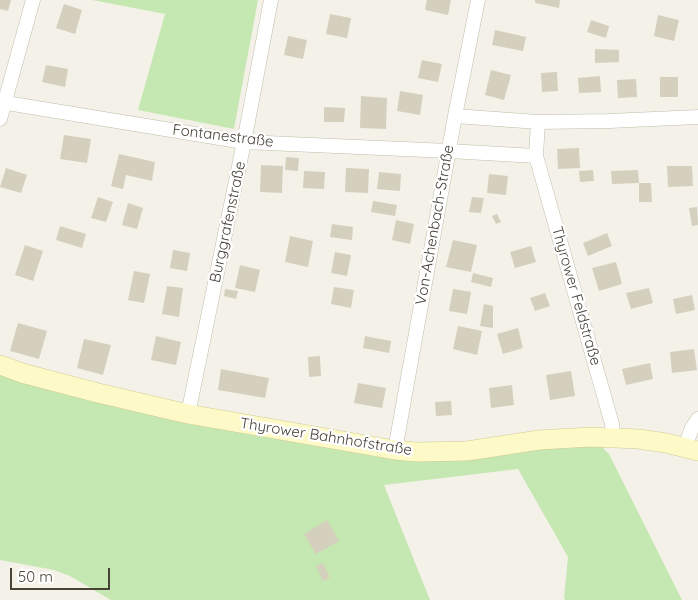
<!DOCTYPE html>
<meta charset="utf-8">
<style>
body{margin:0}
#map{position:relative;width:698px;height:600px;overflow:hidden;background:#f4f2e8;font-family:Quicksand,sans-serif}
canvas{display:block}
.scale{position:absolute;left:10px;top:568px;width:100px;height:22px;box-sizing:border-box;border:2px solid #474337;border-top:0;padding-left:6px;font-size:15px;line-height:18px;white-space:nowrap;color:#474337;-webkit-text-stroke:4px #fff;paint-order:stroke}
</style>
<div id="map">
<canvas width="698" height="600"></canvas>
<div class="scale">50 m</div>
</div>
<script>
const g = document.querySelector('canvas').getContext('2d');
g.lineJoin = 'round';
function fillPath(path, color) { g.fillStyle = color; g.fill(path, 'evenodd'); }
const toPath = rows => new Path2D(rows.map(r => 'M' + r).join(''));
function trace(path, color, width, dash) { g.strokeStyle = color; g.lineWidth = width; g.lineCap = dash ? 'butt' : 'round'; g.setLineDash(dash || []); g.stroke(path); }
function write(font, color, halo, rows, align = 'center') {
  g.font = font + ' Quicksand,sans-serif'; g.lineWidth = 4.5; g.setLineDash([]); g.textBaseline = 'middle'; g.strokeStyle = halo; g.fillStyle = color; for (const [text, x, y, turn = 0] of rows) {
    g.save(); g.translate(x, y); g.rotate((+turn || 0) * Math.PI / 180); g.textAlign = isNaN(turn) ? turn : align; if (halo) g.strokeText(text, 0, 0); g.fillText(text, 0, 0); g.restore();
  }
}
const green = toPath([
 [92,0,258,0,234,129,138,110,165,14],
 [0,372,388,456,600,445,609,454,682,600,565,600,564,598,568,557,518,469,384,485,430,600,111,600,70,576,54,570,0,560]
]);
const building = toPath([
 [0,0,11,0,8,11,0,9],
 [427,0,451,0,448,15,425,10],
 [535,0,560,0,559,8,535,3],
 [64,4,82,10,75,34,56,28],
 [330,14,351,18,347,38,326,34],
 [658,15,679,20,674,41,654,36],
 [591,20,609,26,606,38,587,32],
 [495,30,526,37,523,51,492,45],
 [288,36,307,40,303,59,284,55],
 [595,49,619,50,619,62,595,63],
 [422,60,442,64,438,82,418,78],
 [46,65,68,69,65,87,42,82],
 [491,70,511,75,504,100,485,95],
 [557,72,558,91,542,92,541,73],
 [600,76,601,92,579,93,578,78],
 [660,77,678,77,678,97,660,97],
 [636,79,637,97,618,98,617,80],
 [400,91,423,95,420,115,397,111],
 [361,96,387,98,386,129,360,128],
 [324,107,345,108,344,122,324,122],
 [64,135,91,139,87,163,60,159],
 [579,148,580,168,558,169,557,149],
 [119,154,155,162,152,181,126,175,123,189,111,186],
 [286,157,299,158,298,171,285,170],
 [261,165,283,166,282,193,260,192],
 [667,166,692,166,693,186,668,187],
 [6,168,27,175,21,193,0,187],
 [346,168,369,169,368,193,345,192],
 [593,170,594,181,580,182,579,171],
 [638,170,639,183,612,184,611,171],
 [304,171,325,172,324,189,303,188],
 [379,172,401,174,400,191,377,189],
 [489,174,508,176,506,195,487,193],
 [639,183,651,183,652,202,639,202],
 [98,197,113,202,106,222,91,218],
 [472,197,484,198,481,213,469,212],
 [373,201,397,205,395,216,371,212],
 [128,203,143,208,137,229,122,225],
 [697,207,698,225,692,226,689,208],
 [497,214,501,222,496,224,492,216],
 [396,220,414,224,410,244,392,240],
 [332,224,353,227,352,240,330,237],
 [60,226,86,234,82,248,56,240],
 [607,233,612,246,588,256,583,243],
 [290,236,313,241,308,267,285,262],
 [453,240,477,245,471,272,446,267],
 [25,245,43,251,33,281,15,275],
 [531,246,536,262,515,268,510,252],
 [173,250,190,253,187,271,170,268],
 [335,252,351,255,347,276,331,273],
 [616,262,622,284,599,291,592,268],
 [240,265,260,270,255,292,235,288],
 [134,271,150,274,144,303,128,300],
 [473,273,493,278,491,287,471,282],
 [167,286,183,288,179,317,162,314],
 [334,287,354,290,351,308,331,304],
 [649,288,653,303,631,309,626,293],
 [225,289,238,291,236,299,224,296],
 [453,289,471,292,467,314,449,311],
 [545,293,550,306,535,311,530,298],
 [692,295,695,310,676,314,673,299],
 [484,304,493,306,493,328,480,326],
 [18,323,47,331,39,359,10,351],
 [458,326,482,331,477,355,453,349],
 [518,328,523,348,503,354,497,334],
 [156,336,181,342,176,365,151,360],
 [365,336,391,341,389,353,363,348],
 [84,339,111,345,103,375,77,368],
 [694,349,697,370,672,373,670,352],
 [320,356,321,376,309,377,308,357],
 [650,363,653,379,626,385,622,369],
 [221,369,269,378,265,398,218,390],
 [571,371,575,396,550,400,546,375],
 [358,383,386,388,382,408,354,403],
 [512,385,514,405,491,408,489,388],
 [451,401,452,415,436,416,435,402],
 [327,520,339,541,316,554,304,534],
 [323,563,330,577,323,581,316,566]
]);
const minor = toPath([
 [0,102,244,142,449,151,536,156,538,122],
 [455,116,538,122,609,121,698,117],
 [0,119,33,0],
 [536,156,612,424,613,437],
 [188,414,244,142,271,0],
 [685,447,692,428,698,419],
 [395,450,455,116,478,0]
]);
const secondary = toPath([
 [0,365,22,373,98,393,188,414,395,450,417,452,467,451,539,440,590,437,639,439,666,443,698,451]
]);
const streetNames = [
 ["Fontanestraße",223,136,7],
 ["Burggrafenstraße",228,222,-78],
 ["Von-Achenbach-Straße",435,225,-80],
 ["Thyrower Feldstraße",576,296,74],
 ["Thyrower Bahnhofstraße",326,437,9]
];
fillPath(green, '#c5e7b1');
fillPath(building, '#d5d0bd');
trace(minor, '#bfbcaa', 15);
trace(secondary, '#d0cb96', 20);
trace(minor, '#fff', 14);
trace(secondary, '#fefac8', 19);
write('15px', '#474337', '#fff', streetNames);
</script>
